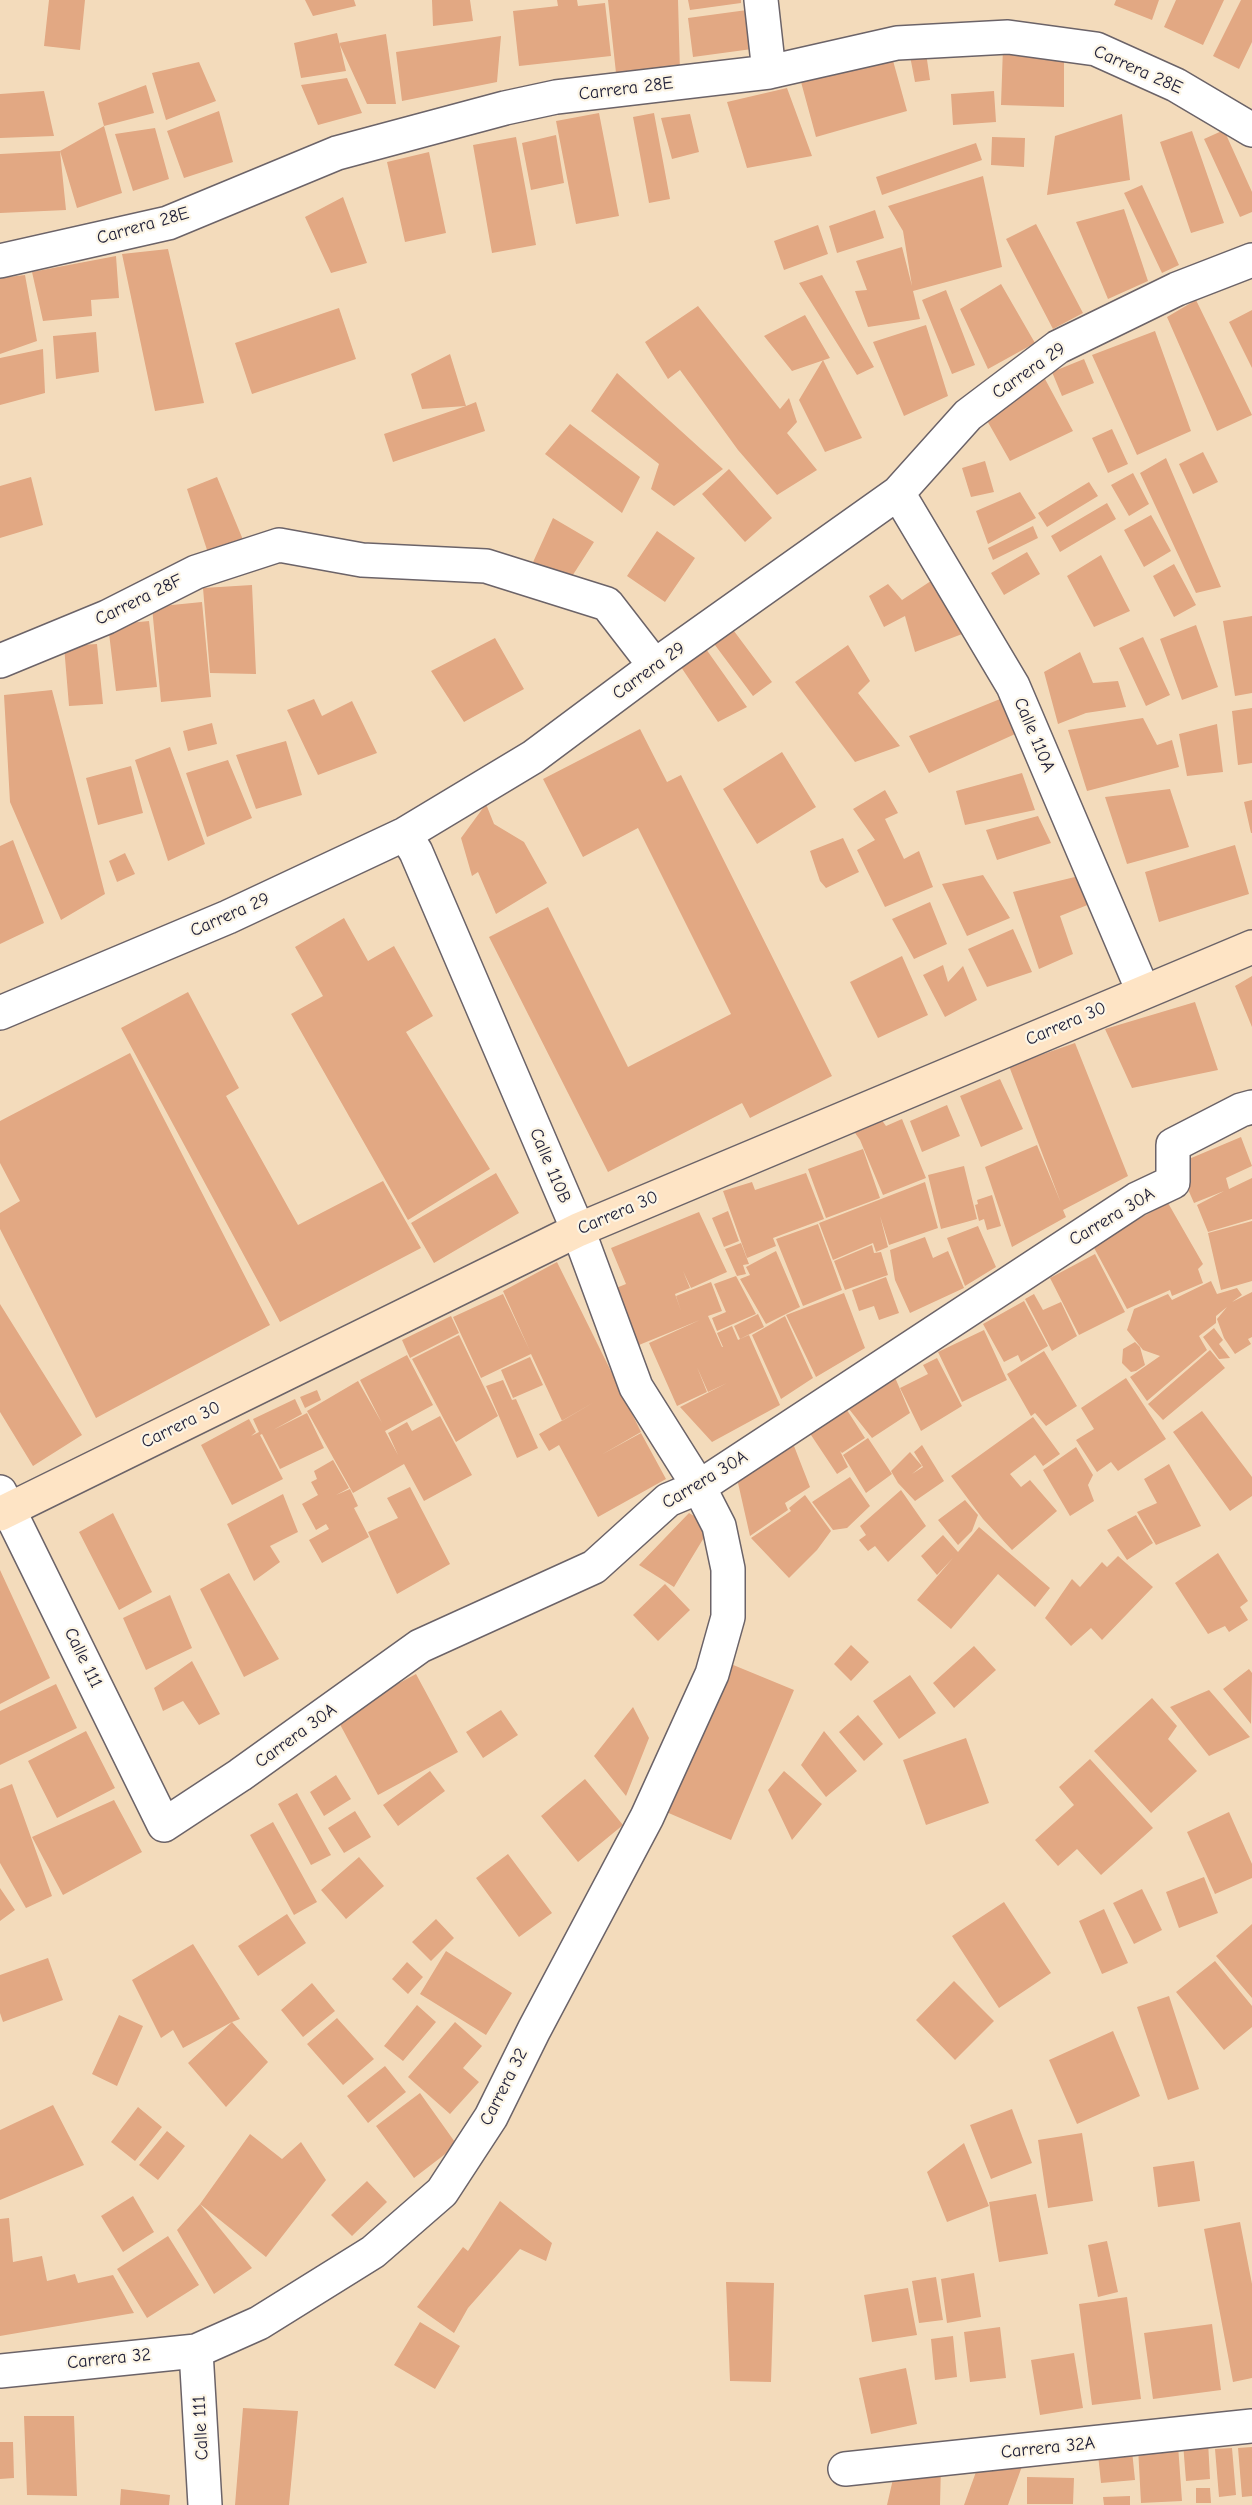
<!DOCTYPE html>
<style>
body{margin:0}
canvas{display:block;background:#f3dbbb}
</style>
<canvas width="1252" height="2505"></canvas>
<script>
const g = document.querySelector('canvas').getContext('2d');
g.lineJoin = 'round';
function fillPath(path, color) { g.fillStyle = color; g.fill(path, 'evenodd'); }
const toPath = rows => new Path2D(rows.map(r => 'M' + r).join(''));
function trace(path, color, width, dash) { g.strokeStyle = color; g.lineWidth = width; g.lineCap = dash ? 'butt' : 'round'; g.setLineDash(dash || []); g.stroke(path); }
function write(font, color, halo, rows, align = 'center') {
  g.font = font + ' "Comic Neue",sans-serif'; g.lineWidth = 4.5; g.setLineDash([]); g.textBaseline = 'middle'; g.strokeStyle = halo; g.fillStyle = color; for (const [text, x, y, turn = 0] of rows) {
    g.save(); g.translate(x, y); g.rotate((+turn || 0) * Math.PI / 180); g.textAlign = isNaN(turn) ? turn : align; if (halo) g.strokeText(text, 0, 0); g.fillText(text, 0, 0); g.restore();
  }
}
const building = toPath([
 [49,0,85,0,80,50,44,46],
 [305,0,354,0,356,6,313,16],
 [432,0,470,0,473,21,433,26],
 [557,0,577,0,578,6,605,3,611,56,519,66,513,11,558,6],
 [608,0,678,0,680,72,617,82],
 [688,0,741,0,741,3,690,10],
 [1116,0,1159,0,1152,20,1114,5],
 [1176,0,1224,0,1203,45,1164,27],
 [1241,0,1252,0,1252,42,1239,69,1213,56],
 [747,10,752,49,693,57,688,18],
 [337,33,346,71,301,78,294,43],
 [386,34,396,104,367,104,339,43],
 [501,36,497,82,402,101,396,52],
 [1003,47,1064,51,1064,107,1001,105],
 [926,53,930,80,915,82,910,56],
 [892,57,907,111,816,137,801,82],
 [199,62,216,101,166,120,152,73],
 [347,78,362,113,318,125,301,85],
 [146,85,154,113,104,126,98,103],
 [787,88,812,156,747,168,727,102],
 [44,91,54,136,0,138,0,94],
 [994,91,996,122,953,125,951,94],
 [219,111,233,162,184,178,167,131],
 [599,113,619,216,576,224,556,121],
 [654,113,670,199,649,203,633,117],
 [690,114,699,152,672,159,661,118],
 [1122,114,1130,180,1047,195,1055,136],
 [104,126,122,193,77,208,60,151,66,210,0,213,0,154,60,151],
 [155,128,169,179,133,191,115,134],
 [1224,130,1252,192,1252,212,1240,217,1204,139],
 [1192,131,1224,223,1191,233,1160,142],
 [556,135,564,183,531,190,522,143],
 [516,137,536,245,492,253,473,145],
 [992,137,1025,138,1024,167,991,165],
 [976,143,982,160,882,195,876,177],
 [429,152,446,233,405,242,387,162],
 [983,176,1002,267,913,291,920,319,868,327,855,291,867,290,856,261,902,247,912,286,903,231,888,206],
 [1142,185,1179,265,1162,273,1124,193],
 [343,197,367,263,331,273,305,217],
 [1124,209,1148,281,1108,299,1076,222],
 [875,210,884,238,837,253,829,226],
 [1036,224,1083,313,1053,329,1006,239],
 [818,225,828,254,784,270,774,241],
 [168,249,204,403,155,411,122,254],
 [116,256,119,298,91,300,92,316,43,321,32,272],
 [25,275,37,341,0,354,0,278],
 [822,275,874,367,857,375,799,283],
 [1001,284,1035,343,988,369,960,309],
 [946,290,975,365,952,374,922,300],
 [1196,300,1252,415,1217,431,1167,317],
 [698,306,780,409,789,398,797,422,787,433,817,470,777,495,738,450,680,370,668,379,645,342],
 [339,308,356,359,252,394,235,343],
 [1252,310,1252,368,1229,322],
 [805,315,830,358,792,371,764,336],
 [926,325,948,396,904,416,873,342],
 [1155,331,1191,431,1137,455,1092,355],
 [96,332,99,372,56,379,53,336],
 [43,349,45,393,0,405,0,358],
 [450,354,466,406,476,402,485,431,393,462,384,434,466,406,422,409,411,374],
 [1084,359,1094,383,1062,396,1052,372],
 [823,360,862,438,825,452,799,400],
 [617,373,723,469,674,506,651,489,659,464,591,411],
 [1045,379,1073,431,1010,461,985,417],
 [570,424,640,477,622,513,545,454],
 [1112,429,1128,464,1108,473,1092,438],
 [1203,452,1218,482,1193,494,1179,464],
 [1166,458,1221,587,1196,593,1140,473],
 [985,461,994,492,971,497,962,468],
 [729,469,772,518,745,542,702,494],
 [1133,473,1149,504,1129,516,1111,485],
 [31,477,43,525,0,538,0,486],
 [217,477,246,547,210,559,187,489],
 [1089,482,1098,496,1047,527,1038,513],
 [1020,492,1036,518,988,544,976,511],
 [1107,503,1116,519,1060,552,1051,536],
 [1151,515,1171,551,1144,567,1124,530],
 [553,518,594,542,569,581,529,571],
 [1033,526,1038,538,993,560,988,548],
 [657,531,695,558,665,602,627,576],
 [1027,552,1040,574,1004,595,991,573],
 [1101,555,1130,611,1094,627,1067,576],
 [1174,564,1196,605,1174,617,1153,576],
 [940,575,970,631,915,652,905,616,884,627,869,596,888,584,902,600],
 [252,585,256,674,210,673,203,588],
 [202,602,211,697,161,702,152,607],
 [1252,616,1252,693,1235,696,1223,621],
 [149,621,157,687,116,691,108,625],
 [1196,625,1218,687,1182,700,1160,639],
 [731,627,772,682,753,696,712,641],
 [1143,637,1170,695,1146,706,1119,648],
 [495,638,524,689,464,722,431,671],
 [97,644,103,704,69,706,64,646],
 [848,645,870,681,858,693,900,746,855,762,795,682],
 [706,649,747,707,718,722,681,667],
 [1080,652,1093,683,1118,681,1126,707,1086,713,1058,724,1044,672],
 [52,690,105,894,61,920,10,802,4,695],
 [1005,697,1024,730,929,773,909,736],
 [314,699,322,716,352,701,377,753,318,775,287,710],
 [1252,708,1252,763,1238,765,1232,711],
 [1143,718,1157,745,1172,740,1179,767,1087,791,1068,730],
 [212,723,217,744,188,751,183,731],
 [1217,724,1223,772,1187,776,1179,734],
 [640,729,667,782,681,775,832,1076,750,1118,742,1103,608,1172,489,937,548,907,628,1067,731,1014,638,828,583,857,543,779],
 [286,741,302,795,256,809,236,755],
 [170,747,205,844,168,861,135,760],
 [782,752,816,807,757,844,723,789],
 [228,760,252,818,207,837,186,773],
 [131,766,143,813,98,825,86,778],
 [1022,773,1035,810,965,825,956,791],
 [1170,789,1189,847,1127,864,1105,797],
 [885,790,898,813,885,819,904,859,919,851,933,887,885,907,857,850,875,840,853,809],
 [1252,800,1252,833,1251,833,1244,802],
 [486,804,494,824,524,842,547,883,496,914,478,872,472,876,461,838],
 [1038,816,1051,843,997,860,986,830],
 [843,838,859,872,826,888,820,881,810,851],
 [13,840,44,923,0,944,0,846],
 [1235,845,1249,894,1159,922,1145,872],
 [125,853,135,874,117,882,109,861],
 [983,875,1010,918,967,936,942,884],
 [1079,876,1090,904,1060,916,1073,954,1039,969,1013,892],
 [930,902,947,944,914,959,892,919],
 [344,918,368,961,394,946,433,1016,406,1032,490,1169,408,1220,291,1014,323,996,295,947],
 [1013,929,1032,972,987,987,968,949],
 [902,956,928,1015,878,1038,850,982],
 [943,965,948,982,963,966,977,1000,945,1017,923,975],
 [1252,976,1252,1027,1235,986],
 [188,992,239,1088,226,1096,298,1225,383,1181,421,1248,280,1322,121,1028],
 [1195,1002,1218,1070,1132,1088,1105,1029],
 [1075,1043,1128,1176,1063,1210,1066,1217,1012,1247,985,1167,1037,1145,1061,1203,1009,1066],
 [130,1053,270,1325,96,1418,0,1229,0,1213,20,1201,0,1163,0,1121],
 [1000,1079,1023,1129,981,1147,960,1096],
 [947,1105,960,1136,922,1152,910,1121],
 [874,1109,886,1126,902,1119,926,1178,883,1195,860,1140,846,1120],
 [1241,1137,1252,1166,1226,1178,1229,1189,1252,1178,1252,1219,1208,1232,1197,1205,1224,1191,1194,1203,1177,1164],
 [863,1149,880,1198,826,1218,808,1169],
 [964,1166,977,1219,941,1229,928,1175],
 [496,1173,519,1213,434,1263,411,1223],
 [806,1173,824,1219,773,1238,776,1246,747,1258,723,1191,752,1182,755,1190],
 [925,1182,938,1228,889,1245,880,1216,888,1247,876,1252,873,1243,833,1260,819,1223],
 [992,1195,1001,1226,987,1230,984,1219,979,1221,975,1205,978,1204,977,1200],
 [1168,1203,1203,1264,1198,1269,1203,1283,1172,1296,1170,1290,1127,1309,1092,1244],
 [728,1211,739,1241,724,1247,712,1218],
 [699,1212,727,1272,691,1288,683,1271,690,1288,675,1294,681,1311,676,1296,711,1282,722,1311,708,1316,722,1347,723,1347,717,1333,732,1326,738,1340,749,1335,780,1405,712,1442,680,1407,727,1383,708,1392,697,1367,707,1392,677,1406,649,1343,700,1320,639,1345,616,1288,626,1284,611,1248],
 [1252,1221,1252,1281,1221,1290,1208,1233],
 [818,1224,842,1290,803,1306,776,1239],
 [978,1226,996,1267,965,1286,947,1238],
 [925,1237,933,1258,948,1251,964,1288,910,1313,895,1280,890,1250],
 [741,1243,749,1264,743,1265,746,1274,737,1276,725,1249],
 [872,1245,874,1253,881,1252,888,1275,845,1290,834,1261],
 [776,1251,800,1307,766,1324,740,1279,750,1275,746,1267],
 [1095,1254,1125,1312,1079,1335,1050,1278],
 [557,1262,641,1432,601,1455,641,1433,666,1479,598,1517,559,1445,549,1451,539,1434,596,1401,562,1421,531,1354,481,1378,453,1317,503,1294,530,1351,503,1291],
 [736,1276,756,1314,717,1331,712,1318,726,1312,714,1284],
 [886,1277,899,1313,879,1320,874,1306,859,1311,852,1290],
 [1211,1281,1217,1294,1237,1288,1242,1295,1232,1302,1252,1292,1252,1337,1248,1339,1251,1344,1235,1354,1224,1338,1217,1319,1227,1307,1216,1316,1216,1323,1199,1336,1207,1350,1147,1401,1130,1377,1160,1356,1143,1350,1127,1330,1134,1309,1168,1294,1172,1300],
 [844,1293,865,1348,816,1377,786,1315],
 [1034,1294,1043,1310,1061,1302,1077,1336,1052,1351,1025,1299],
 [1024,1301,1048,1346,1021,1362,1018,1355,1004,1362,983,1324],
 [0,1304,82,1435,33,1466,0,1412],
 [758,1314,764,1327,740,1339,734,1326],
 [451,1316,459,1333,410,1358,402,1340],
 [785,1316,813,1378,781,1399,752,1335],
 [1214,1328,1223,1340,1219,1344,1230,1358,1219,1359,1203,1337],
 [984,1330,1007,1380,962,1402,938,1352],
 [459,1335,498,1416,456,1442,412,1359],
 [1135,1342,1140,1347,1145,1365,1136,1371,1131,1372,1122,1363,1123,1349],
 [1210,1350,1225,1368,1163,1420,1148,1404],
 [1044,1351,1077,1406,1046,1426,1035,1413,1031,1416,1007,1374],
 [407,1355,433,1405,385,1431,398,1455,388,1433,407,1422,412,1431,440,1416,472,1475,424,1501,404,1464,353,1493,307,1411,358,1381,382,1423,360,1380],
 [530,1357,543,1385,513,1398,501,1370],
 [937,1358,962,1406,921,1431,900,1388,928,1374,923,1365],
 [894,1375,910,1413,872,1438,849,1409],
 [1126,1378,1166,1439,1118,1471,1111,1462,1097,1472,1076,1440,1094,1429,1081,1408],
 [503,1380,512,1400,516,1399,538,1448,517,1458,486,1386],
 [317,1390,321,1400,305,1408,300,1397],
 [295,1399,302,1414,273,1430,307,1413,324,1448,280,1469,262,1434,260,1435,283,1479,232,1505,201,1445,249,1419,256,1432,251,1436,259,1432,253,1419],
 [845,1407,865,1438,842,1453,840,1451,848,1467,837,1474,809,1432],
 [1202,1411,1252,1477,1252,1496,1230,1511,1173,1432],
 [1033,1417,1060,1454,1043,1466,1035,1455,1010,1474,1021,1487,1030,1480,1057,1511,1012,1550,983,1519,951,1476],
 [868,1438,892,1474,866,1493,843,1455],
 [922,1445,944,1481,915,1501,898,1483,891,1471,910,1452,922,1466,912,1474,923,1467,914,1452],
 [794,1446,810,1487,785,1503,788,1510,750,1536,736,1474],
 [1076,1447,1093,1475,1088,1485,1094,1501,1070,1516,1043,1470],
 [333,1460,349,1488,336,1495,350,1489,358,1506,354,1508,369,1537,322,1563,309,1540,329,1529,326,1524,316,1530,302,1504,318,1495,311,1482,317,1479,314,1471],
 [1169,1464,1201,1526,1156,1545,1137,1512,1157,1503,1144,1479],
 [850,1477,870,1506,847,1528,833,1530,812,1502],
 [410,1487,450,1564,397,1594,368,1532,398,1518,387,1498],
 [901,1490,926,1526,888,1562,875,1546,868,1551,859,1540,866,1535,860,1526],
 [283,1494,298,1532,270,1546,280,1562,254,1581,227,1524],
 [805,1495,831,1531,817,1550,789,1578,751,1538,791,1511,789,1508],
 [965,1500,978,1515,972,1531,958,1545,938,1520],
 [113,1513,152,1592,119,1610,79,1532],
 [689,1513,711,1526,674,1587,639,1565],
 [1136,1515,1153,1543,1127,1560,1107,1530],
 [979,1527,1050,1588,1035,1607,998,1574,951,1629,917,1600,953,1558,937,1575,921,1556,943,1535,958,1552],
 [1218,1553,1248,1601,1240,1607,1248,1620,1229,1632,1225,1626,1208,1634,1175,1583],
 [1118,1556,1153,1587,1102,1640,1091,1628,1071,1646,1045,1618,1072,1579,1080,1587,1102,1562,1107,1567],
 [0,1570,50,1678,0,1704],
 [229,1573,279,1659,244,1677,200,1589],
 [665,1584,690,1610,658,1641,633,1615],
 [170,1595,192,1648,146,1670,123,1618],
 [851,1645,869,1662,851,1681,834,1664],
 [974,1646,996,1670,954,1708,933,1683],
 [192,1661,220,1714,199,1725,183,1701,163,1711,154,1688],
 [726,1662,794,1690,731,1840,664,1811],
 [1249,1669,1252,1673,1251,1724,1223,1689],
 [416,1674,458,1752,378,1795,336,1717],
 [910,1675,936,1713,899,1739,873,1701],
 [56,1684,77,1728,0,1765,0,1711],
 [1209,1690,1250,1737,1209,1756,1170,1707],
 [1152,1698,1177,1726,1168,1739,1197,1771,1151,1813,1094,1751],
 [633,1707,649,1738,626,1796,594,1756],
 [501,1710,518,1735,483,1758,466,1732],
 [858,1715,883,1744,864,1761,839,1732],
 [86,1731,115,1788,57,1818,28,1761],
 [824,1731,857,1771,826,1797,801,1765],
 [966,1738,989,1803,926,1825,903,1760],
 [1090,1759,1153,1828,1101,1875,1077,1849,1058,1866,1035,1840,1074,1805,1059,1787],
 [430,1771,445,1791,398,1826,383,1805],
 [784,1771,822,1804,792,1840,768,1790],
 [336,1775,351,1799,324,1816,310,1792],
 [585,1779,623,1825,578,1862,541,1816],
 [12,1784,52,1896,26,1908,0,1863,0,1789],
 [297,1793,331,1855,311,1865,278,1804],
 [114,1800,142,1852,63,1895,32,1837],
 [355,1811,371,1837,344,1853,328,1828],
 [1229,1812,1252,1864,1252,1878,1215,1894,1187,1832],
 [273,1822,317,1902,294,1915,250,1835],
 [508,1854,552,1913,519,1937,476,1878],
 [359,1857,384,1886,346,1919,321,1890],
 [1204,1877,1218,1913,1179,1928,1166,1892],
 [0,1888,15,1910,0,1921],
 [1142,1889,1162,1930,1134,1944,1113,1903],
 [1004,1902,1051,1973,999,2008,952,1936],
 [1104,1909,1128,1963,1102,1974,1079,1921],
 [287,1914,306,1943,258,1976,238,1946],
 [436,1919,454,1938,431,1961,412,1942],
 [1252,1924,1252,1998,1216,1956],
 [193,1944,240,2019,232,2022,268,2062,226,2107,188,2063,232,2022,183,2048,173,2030,161,2038,132,1980],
 [446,1951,512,1993,486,2035,420,1994],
 [48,1958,63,2000,3,2022,0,2013,0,1975],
 [1215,1961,1252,2006,1252,2027,1224,2050,1176,1992],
 [407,1962,423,1977,408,1994,392,1979],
 [954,1981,994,2021,955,2060,916,2020],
 [312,1983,335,2011,303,2037,281,2010],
 [1169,1996,1199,2089,1168,2100,1137,2007],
 [417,2005,436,2022,403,2061,384,2046],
 [119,2015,143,2026,117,2086,92,2074],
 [337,2018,374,2059,343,2085,307,2044],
 [455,2022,482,2046,463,2068,479,2082,450,2114,408,2077],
 [1113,2031,1140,2096,1077,2124,1049,2060],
 [385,2066,406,2092,368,2123,347,2096],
 [420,2093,457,2145,414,2178,376,2126],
 [53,2105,84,2165,0,2200,0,2130],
 [138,2107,162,2127,135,2161,111,2142],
 [1012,2109,1032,2163,991,2179,970,2125],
 [167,2131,185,2146,158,2180,139,2165],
 [1082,2133,1093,2201,1048,2208,1038,2140],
 [250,2134,282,2159,301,2142,326,2180,266,2257,200,2204],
 [964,2143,989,2206,947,2222,927,2172],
 [1194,2161,1200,2201,1158,2207,1153,2167],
 [367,2181,387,2202,352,2236,331,2215],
 [1036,2194,1048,2254,999,2262,989,2202],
 [133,2196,154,2232,123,2252,101,2216],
 [500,2201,552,2243,546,2261,520,2249,468,2308,454,2333,417,2307,463,2247,468,2251],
 [200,2204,252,2268,214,2294,177,2230],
 [9,2218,13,2262,42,2256,47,2281,75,2274,78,2283,113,2275,134,2313,0,2336,0,2219],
 [1240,2222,1252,2284,1252,2378,1233,2382,1204,2229],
 [168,2236,199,2285,147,2318,117,2269],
 [1107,2241,1118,2292,1098,2297,1088,2245],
 [974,2273,981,2317,947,2323,941,2279],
 [936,2277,943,2320,919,2323,912,2281],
 [726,2282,774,2283,771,2382,730,2381],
 [908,2288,917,2335,872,2342,864,2295],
 [1127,2297,1141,2399,1092,2405,1079,2304],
 [420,2322,460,2346,435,2389,394,2365],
 [1212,2324,1221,2390,1153,2399,1144,2333],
 [1000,2327,1006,2378,970,2382,964,2332],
 [953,2336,957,2377,935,2380,931,2339],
 [1074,2353,1083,2408,1040,2415,1031,2360],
 [906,2368,917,2424,871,2434,859,2378],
 [243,2408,298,2411,289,2505,235,2505],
 [24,2416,74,2416,77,2496,27,2495],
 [1131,2441,1135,2480,1101,2483,1097,2445],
 [1208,2441,1210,2479,1186,2481,1183,2443],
 [0,2442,13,2442,14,2478,0,2479],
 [1178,2445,1182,2501,1141,2503,1138,2447],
 [1252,2447,1252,2496,1242,2497,1238,2448],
 [1232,2448,1236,2495,1219,2497,1215,2449],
 [981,2458,1025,2458,1008,2505,964,2505],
 [896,2466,941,2466,940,2505,887,2505],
 [1027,2477,1074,2478,1073,2504,1027,2504],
 [1196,2488,1210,2488,1211,2503,1196,2503],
 [121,2489,170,2495,169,2505,120,2505],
 [1130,2496,1130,2505,1104,2505,1103,2497]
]);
const street = toPath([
 [761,0,769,72],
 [0,261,168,223,337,153,505,108,556,97,769,72,897,43,1008,37,1096,49,1176,85,1252,130],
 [898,493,1013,686,1143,991],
 [0,661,107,617,196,572,279,545,362,560,486,566,607,604,655,666],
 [0,1013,228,917,405,834,533,757,667,657,898,493,968,415,1058,347,1177,289,1252,260],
 [0,1492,164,1825,240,1775,420,1646,594,1567,668,1500,699,1487,1137,1199,1173,1182,1173,1145,1241,1110,1252,1107],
 [196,2351,205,2505],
 [0,2371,196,2351,259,2323,373,2252,442,2192,491,2117,534,2030,647,1817,712,1674,728,1617,728,1569,719,1526,699,1487,636,1387,578,1230,416,852,405,834],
 [845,2469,1252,2426]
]);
const secondary = toPath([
 [0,1514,578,1230,1252,947]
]);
const streetNames = [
 ["Carrera 28E",1138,70,24],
 ["Carrera 28E",626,89,-7],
 ["Carrera 28E",143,226,-16],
 ["Carrera 29",1029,371,-35],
 ["Carrera 28F",139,600,-26],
 ["Carrera 29",649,671,-36],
 ["Calle 110A",1034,735,67],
 ["Carrera 29",230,915,-24],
 ["Carrera 30",1066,1024,-23],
 ["Calle 110B",550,1166,67],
 ["Carrera 30",618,1213,-23],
 ["Carrera 30A",1112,1217,-31],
 ["Carrera 30",181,1425,-26],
 ["Carrera 30A",705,1480,-31],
 ["Calle 111",83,1658,64],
 ["Carrera 30A",296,1736,-36],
 ["Carrera 32",504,2087,-63],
 ["Carrera 32",109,2359,-6],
 ["Calle 111",201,2428,-93],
 ["Carrera 32A",1048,2448,-6]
];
fillPath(building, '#e2a883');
trace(street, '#6b6368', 36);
trace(secondary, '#6b6368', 36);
trace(street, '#fff', 33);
trace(secondary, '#fee4c5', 33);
write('18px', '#22223b', '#fcf5e5', streetNames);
</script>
